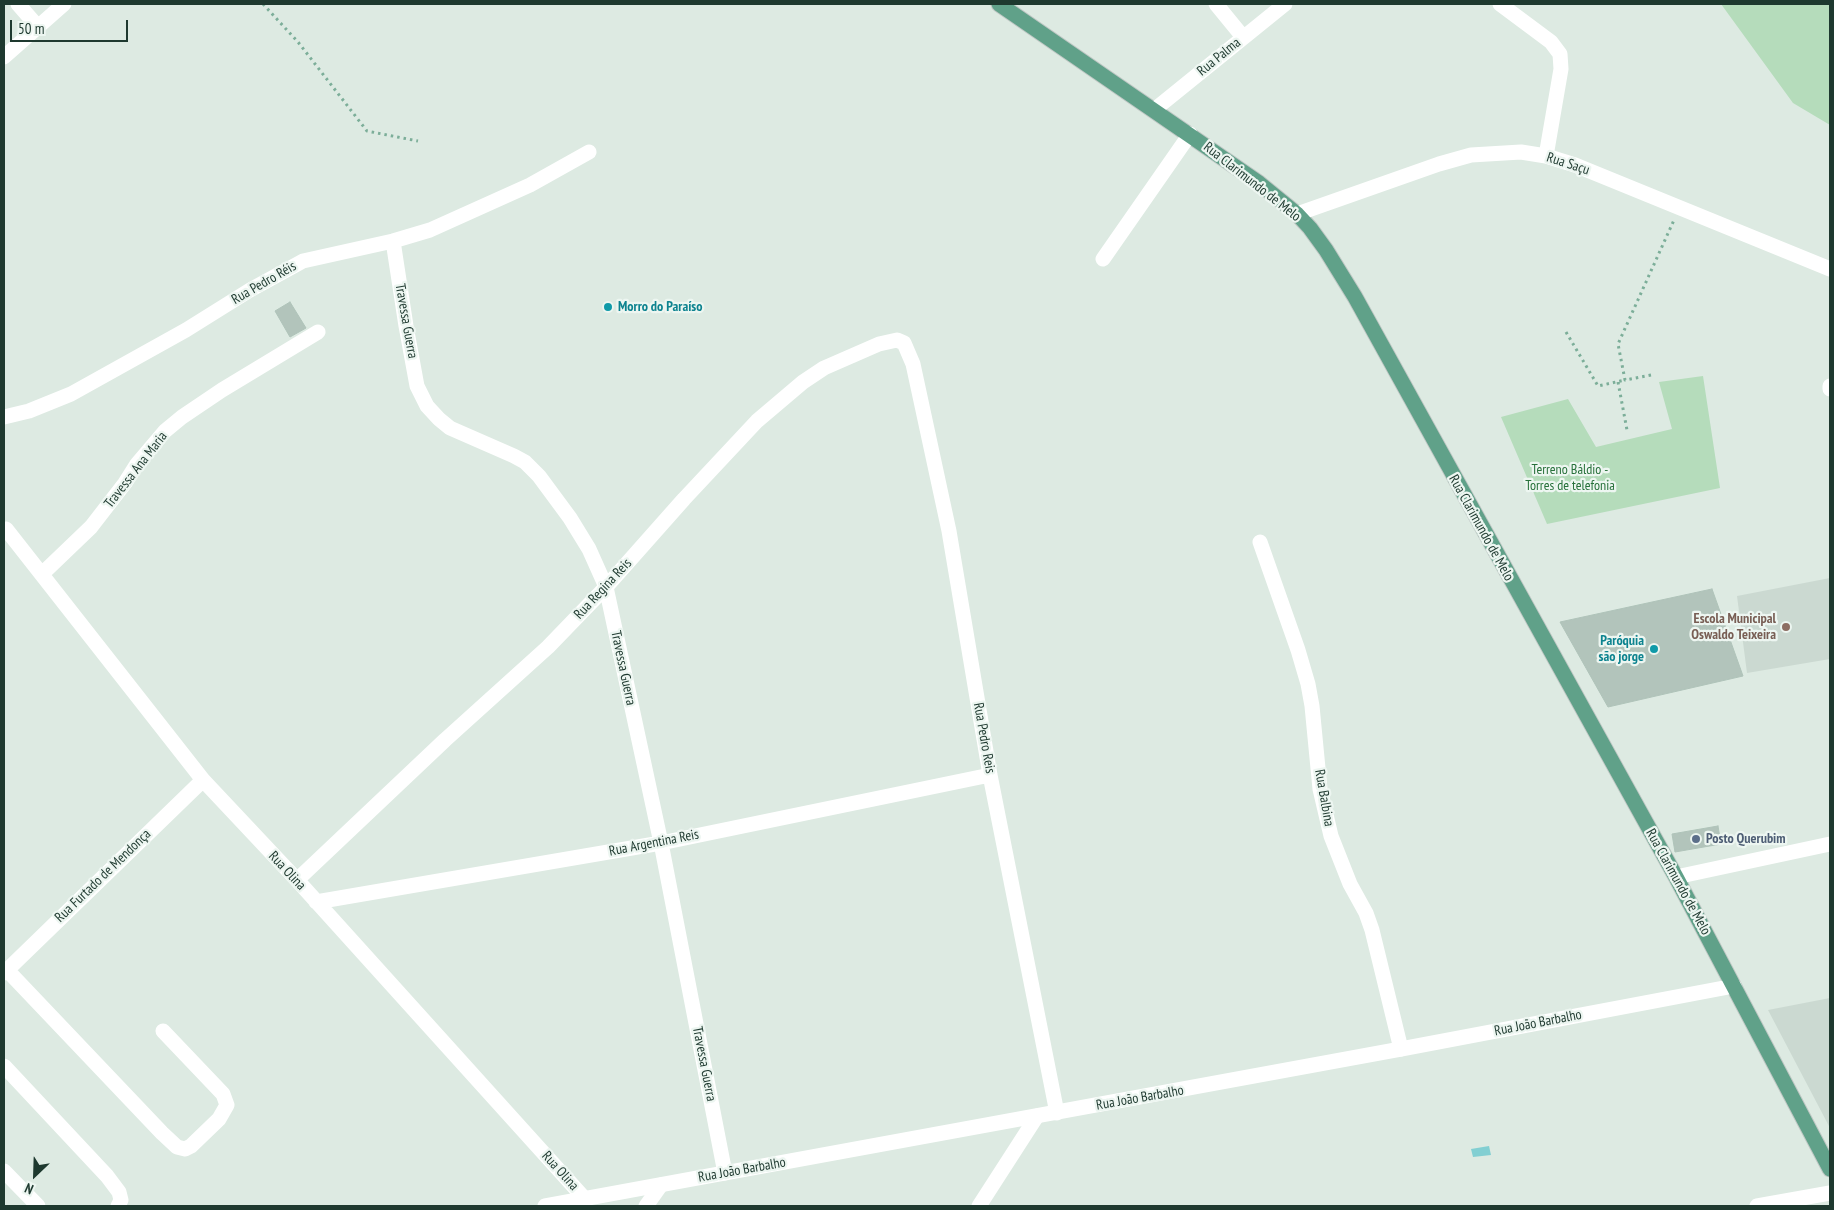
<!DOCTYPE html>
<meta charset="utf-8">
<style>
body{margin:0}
#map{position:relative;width:1834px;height:1210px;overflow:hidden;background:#ddeae2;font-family:"PT Sans Narrow",sans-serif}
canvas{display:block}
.frame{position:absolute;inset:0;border:5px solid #1e392f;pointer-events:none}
.north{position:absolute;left:10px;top:1150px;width:50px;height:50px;-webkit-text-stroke:4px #edf6f1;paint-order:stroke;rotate:204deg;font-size:14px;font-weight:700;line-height:20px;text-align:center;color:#1e392f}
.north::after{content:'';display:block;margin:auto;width:18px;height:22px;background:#1e392f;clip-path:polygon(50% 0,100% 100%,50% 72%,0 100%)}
.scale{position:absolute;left:10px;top:20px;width:118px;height:22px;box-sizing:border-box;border:2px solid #1e392f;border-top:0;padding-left:6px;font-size:15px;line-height:18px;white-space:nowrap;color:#1e392f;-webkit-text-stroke:4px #edf6f1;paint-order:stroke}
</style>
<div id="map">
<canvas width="1834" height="1210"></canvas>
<div class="frame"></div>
<div class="north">N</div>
<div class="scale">50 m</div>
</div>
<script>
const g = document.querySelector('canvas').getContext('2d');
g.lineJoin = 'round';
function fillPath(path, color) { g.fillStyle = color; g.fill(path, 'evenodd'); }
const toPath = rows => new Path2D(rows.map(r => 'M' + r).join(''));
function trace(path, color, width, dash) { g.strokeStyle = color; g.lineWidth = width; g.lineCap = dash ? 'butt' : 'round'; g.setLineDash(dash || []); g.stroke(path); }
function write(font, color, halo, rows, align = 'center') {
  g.font = font + ' "PT Sans Narrow",sans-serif'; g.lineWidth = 4.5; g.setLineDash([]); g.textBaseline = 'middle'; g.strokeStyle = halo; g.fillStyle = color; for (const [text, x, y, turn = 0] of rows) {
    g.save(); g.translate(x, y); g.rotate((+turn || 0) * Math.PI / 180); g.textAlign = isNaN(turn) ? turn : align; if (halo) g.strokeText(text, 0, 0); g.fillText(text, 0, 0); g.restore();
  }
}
const built = toPath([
 [1830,578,1830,659,1747,673,1737,596],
 [1830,998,1830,1128,1768,1010]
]);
const green = toPath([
 [1721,4,1830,4,1830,125,1793,103],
 [1703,376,1720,488,1547,524,1501,417,1568,399,1596,447,1672,429,1659,382]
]);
const water = toPath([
 [1489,1146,1491,1155,1473,1157,1471,1149]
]);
const building = toPath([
 [290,302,306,328,290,337,275,311,290,302],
 [1712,589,1743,676,1608,707,1560,622,1712,589],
 [1718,826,1721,844,1675,852,1672,834,1718,826]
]);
const path = toPath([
 [263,4,298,42,367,131,418,141],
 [1566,332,1598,386,1625,380],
 [1651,375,1625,380,1618,344,1674,220],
 [1618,382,1627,430]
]);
const minor = toPath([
 [18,4,38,27],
 [1216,4,1243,37],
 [1500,4,1551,42,1560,54,1561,69,1546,156],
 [4,57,64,4],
 [1154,110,1285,4],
 [1297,214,1439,164,1471,155,1521,152,1546,156,1575,165,1830,269],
 [393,241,406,326,417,386,427,406,439,419,450,428,514,456,525,462,539,476,570,518,589,549,606,587,661,843,725,1173],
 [1103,259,1190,134],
 [1830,386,1830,389],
 [4,417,29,411,71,394,186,330,250,290,303,261,393,241,430,230,530,185,589,152],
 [6,529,203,780,297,880,585,1199],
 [1260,542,1298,650,1308,684,1312,706,1320,789,1331,836,1350,884,1366,913,1372,930,1401,1049],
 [42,574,91,527,125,483,137,464,165,431,182,417,222,390,318,332],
 [1676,877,1830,844],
 [297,880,445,740,548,647,606,587,684,499,757,421,803,382,824,368,879,344,897,340,904,343,913,364,949,531,990,775,1057,1113],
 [316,902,661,843,990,775],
 [7,970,162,1133,177,1147,185,1149,191,1146,219,1119,227,1105,223,1094,163,1031],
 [4,973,203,780],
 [4,1066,107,1176,119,1192,121,1200,118,1206],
 [4,1171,38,1206],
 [646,1206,661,1185],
 [979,1206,1037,1116],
 [1757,1206,1830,1193]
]);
const tertiary = toPath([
 [545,1206,1401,1049,1734,986]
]);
const primary = toPath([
 [999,4,1259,183,1297,214,1310,228,1326,250,1355,297,1676,877,1830,1169]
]);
const markers = [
 [608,307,5,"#0f9aa8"],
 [1786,627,5,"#8d6e63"],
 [1654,649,5,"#0f9aa8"],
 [1696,839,5,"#5c6f8a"]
];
const streetNames = [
 ["Rua Palma",1219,57,-39],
 ["Rua Saçu",1568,164,18],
 ["Rua Clarimundo de Melo",1252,182,38],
 ["Rua Pedro Réis",264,283,-30],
 ["Travessa Guerra",406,321,80],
 ["Travessa Ana Maria",136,470,-52],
 ["Rua Clarimundo de Melo",1481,528,61],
 ["Rua Regina Reis",603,589,-47],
 ["Travessa Guerra",623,668,78],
 ["Rua Pedro Reis",984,738,80],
 ["Rua Balbina",1324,798,80],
 ["Rua Argentina Reis",654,843,-11],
 ["Rua Olina",287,871,47],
 ["Rua Furtado de Mendonça",103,876,-44],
 ["Rua Clarimundo de Melo",1678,882,61],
 ["Rua João Barbalho",1538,1023,-11],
 ["Travessa Guerra",704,1064,79],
 ["Rua João Barbalho",1140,1098,-10],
 ["Rua João Barbalho",742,1170,-10],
 ["Rua Olina",560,1171,48]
];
const cultureNames = [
 ["Morro do Paraíso",618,307],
 ["Paróquia",1644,641,"right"],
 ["são jorge",1644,657,"right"]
];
const parkNames = [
 ["Terreno Báldio -",1570,470],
 ["Torres de telefonia",1570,486]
];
const educationNames = [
 ["Escola Municipal",1776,619],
 ["Oswaldo Teixeira",1776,635]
];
const serviceNames = [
 ["Posto Querubim",1706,839]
];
fillPath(built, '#cbd9d1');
fillPath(green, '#b5dcbb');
fillPath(water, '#82cfd2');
fillPath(building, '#b2c4bb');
trace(building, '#afc3b9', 1);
trace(primary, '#c0c8c5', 17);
trace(path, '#7cae99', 3, [2.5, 4]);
trace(minor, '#fff', 15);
trace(tertiary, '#fff', 15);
trace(primary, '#60a189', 15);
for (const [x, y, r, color] of markers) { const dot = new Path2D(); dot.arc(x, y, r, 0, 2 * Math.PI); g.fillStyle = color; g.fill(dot); trace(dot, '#edf6f1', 2); }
write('14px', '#1e392f', '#edf6f1', streetNames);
write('bold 14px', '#0d838f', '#edf6f1', cultureNames, 'left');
write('14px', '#28713b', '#edf6f1', parkNames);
write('bold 14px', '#785e54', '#edf6f1', educationNames, 'right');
write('bold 14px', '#4e5e75', '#edf6f1', serviceNames, 'left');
</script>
